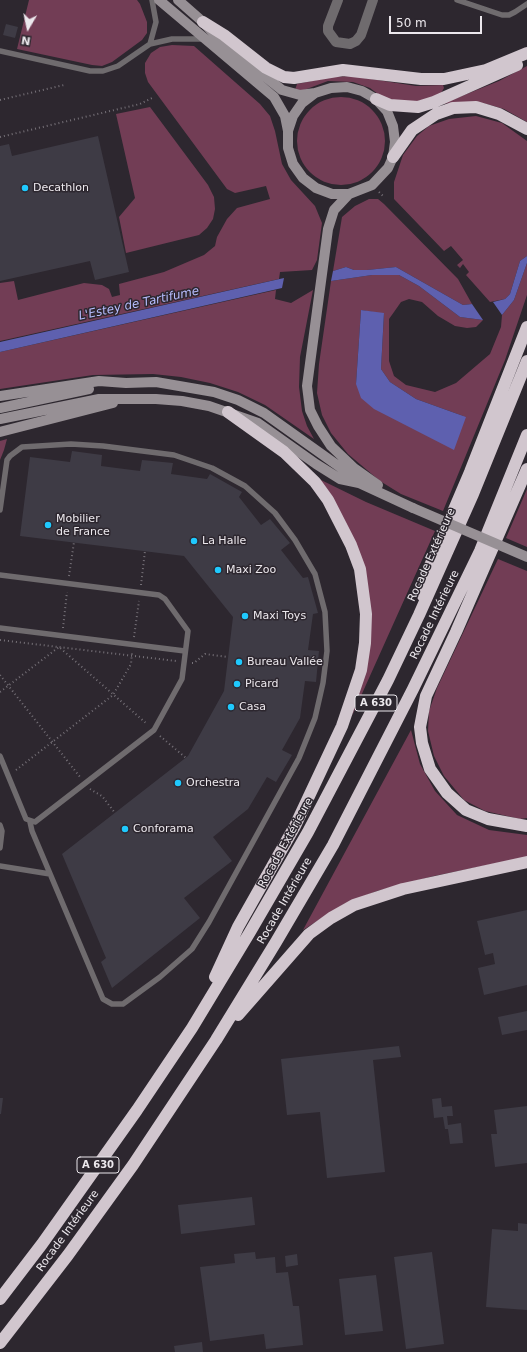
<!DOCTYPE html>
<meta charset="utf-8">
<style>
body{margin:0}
#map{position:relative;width:527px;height:1352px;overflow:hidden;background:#2d272f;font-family:"DejaVu Sans",sans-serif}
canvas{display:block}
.north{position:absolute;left:8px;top:8px;width:40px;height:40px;-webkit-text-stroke:3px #2d272f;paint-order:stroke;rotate:189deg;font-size:11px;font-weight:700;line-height:16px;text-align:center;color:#ece8ed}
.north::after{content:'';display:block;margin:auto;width:14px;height:18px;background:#ece8ed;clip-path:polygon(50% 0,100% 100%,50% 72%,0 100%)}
.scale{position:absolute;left:389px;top:16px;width:93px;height:18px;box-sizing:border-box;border:2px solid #ece8ed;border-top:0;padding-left:5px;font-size:12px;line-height:14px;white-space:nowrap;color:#ece8ed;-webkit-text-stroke:3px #2d272f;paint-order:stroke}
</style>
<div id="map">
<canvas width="527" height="1352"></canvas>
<div class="north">N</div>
<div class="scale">50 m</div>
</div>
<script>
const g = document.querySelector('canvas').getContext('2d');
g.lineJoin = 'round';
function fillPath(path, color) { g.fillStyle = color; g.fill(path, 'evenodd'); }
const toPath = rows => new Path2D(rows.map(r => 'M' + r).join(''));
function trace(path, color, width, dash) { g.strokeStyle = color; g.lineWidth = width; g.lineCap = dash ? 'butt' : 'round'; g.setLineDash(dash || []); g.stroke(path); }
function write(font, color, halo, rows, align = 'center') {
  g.font = font + ' "DejaVu Sans",sans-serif'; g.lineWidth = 3; g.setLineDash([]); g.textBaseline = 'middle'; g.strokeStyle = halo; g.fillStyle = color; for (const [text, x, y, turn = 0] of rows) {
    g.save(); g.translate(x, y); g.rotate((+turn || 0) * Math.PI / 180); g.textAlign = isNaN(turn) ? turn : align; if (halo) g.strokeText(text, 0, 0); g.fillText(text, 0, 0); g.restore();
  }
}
const green = toPath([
 [29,0,137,0,140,4,147,22,147,33,142,40,112,62,102,66,92,65,17,49],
 [172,45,194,46,260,104,270,116,275,131,282,164,291,180,315,206,322,223,317,260,312,270,280,272,279,279,0,341,0,283,14,281,18,300,84,283,102,285,109,289,112,297,120,295,119,284,164,272,204,255,215,246,217,237,227,219,237,208,270,199,266,186,235,193,227,189,148,82,145,73,145,63,151,53,160,47],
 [527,66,527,122,504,109,483,103,459,102,442,104,499,81],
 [352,76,416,86,443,85,444,88,441,93,432,98,405,104,382,97,370,88,353,82,328,81,304,90,295,90,297,84,331,77],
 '297 141a44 44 0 1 1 88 0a44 44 0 1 1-88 0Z',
 [150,107,208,185,214,197,215,209,213,219,207,228,199,235,126,253,119,217,135,198,116,114],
 [476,116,502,123,527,141,527,256,520,261,510,294,505,299,490,302,466,275,469,272,463,264,460,268,457,265,463,260,451,246,444,251,394,199,394,182,403,155,417,136,429,126,449,119],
 [369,199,378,199,384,204,458,279,472,304,463,305,396,267,367,270,354,270,346,267,333,271,342,217,355,206],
 [527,263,527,295,505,360,443,511,401,494,380,481,348,454,331,433,322,415,317,393,319,364,331,281,372,275,399,275,419,286,460,317,483,320,476,327,467,328,455,326,438,316,422,302,409,299,401,302,394,312,389,319,389,361,394,376,406,385,435,392,456,383,490,354,501,327,502,315,514,300],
 [361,310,384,314,381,369,390,382,416,399,466,417,356,384],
 [276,290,275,299,291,303,313,290,300,357,299,387,302,411,307,426,314,439,265,405,238,392,210,383,181,377,153,374,93,375,0,389,0,352],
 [7,439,4,450,0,460,0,441],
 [317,478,366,502,435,531,352,716,364,673,364,572],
 [527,489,527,547,506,538],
 [498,559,527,571,527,818,520,819,485,811,464,800,444,776,434,756,428,731,429,711,437,688],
 [411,730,420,764,435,791,457,815,489,830,527,835,527,857,434,876,377,891,344,904,303,930]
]);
const water = toPath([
 [527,256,527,263,514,300,502,315,493,302,505,299,510,294,520,261],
 [346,267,354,270,367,270,396,267,463,305,472,304,483,320,460,317,419,286,399,275,372,275,331,281,333,271],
 [284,278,282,288,0,352,0,342],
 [361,310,384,313,381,369,390,382,416,399,466,417,454,450,374,409,361,398,356,384]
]);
const building = toPath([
 [6,24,18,27,15,38,3,35],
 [98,136,129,272,95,280,90,261,0,281,0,146,9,144,12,156],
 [72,451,102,455,101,466,140,471,142,460,173,463,171,474,207,479,210,474,242,492,239,497,261,525,270,519,290,543,281,550,303,578,308,577,318,613,313,614,308,650,319,651,316,682,305,681,300,718,282,750,292,755,276,782,267,777,248,809,213,837,232,861,184,898,200,918,112,988,101,962,106,958,62,854,188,756,224,691,233,617,184,556,20,536,30,457,70,462],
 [527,910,527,985,484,995,478,968,495,964,493,953,485,955,477,921],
 [527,1011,527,1030,502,1035,498,1017],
 [399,1046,401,1057,373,1060,385,1172,327,1178,320,1112,287,1115,281,1059],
 [0,1098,3,1098,1,1114,0,1114],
 [441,1098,442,1107,452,1106,453,1116,447,1116,448,1125,461,1123,463,1143,450,1144,448,1129,445,1129,443,1117,434,1118,432,1099],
 [527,1106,527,1163,495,1167,491,1134,497,1134,494,1110],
 [252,1197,255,1225,181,1234,178,1205],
 [518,1223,527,1224,527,1310,486,1307,492,1229,518,1231],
 [255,1252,256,1259,275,1257,276,1273,288,1272,293,1306,299,1306,303,1345,266,1349,264,1334,210,1341,200,1267,235,1263,234,1254],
 [432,1252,444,1344,406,1349,394,1257],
 [297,1254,298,1265,286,1267,285,1256],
 [376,1275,383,1331,345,1335,339,1279],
 [202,1342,203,1352,175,1352,174,1346]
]);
const path = toPath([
 [0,100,64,85],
 [0,137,140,104,152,98],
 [379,192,384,197],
 [69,576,74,542],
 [141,585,145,551],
 [63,628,67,592],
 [134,637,139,601],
 [0,640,176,661],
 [192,663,194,663,205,654,228,657],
 [0,675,80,777],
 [0,692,59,647,147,724],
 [160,736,186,758],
 [16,770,113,695,131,664,132,653],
 [90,789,102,796,115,813]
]);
const lane = toPath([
 [457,0,502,15,509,15,515,12,527,4],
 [150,44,156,22,152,0],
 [0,51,90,71,103,71,118,66,150,44,172,39,203,39],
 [0,510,7,460,10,456,22,447,71,444,103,446,174,455,212,468,245,486,275,513,295,540,315,574,325,612,327,651,323,683,315,718,299,758,209,922,192,949,160,977,123,1004,112,1004,103,999,32,831,30,822],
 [0,575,159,595,165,599,188,631,182,679,154,730,35,822,26,819,0,756],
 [0,628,185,651],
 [0,825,2,831,0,848],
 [0,866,50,874]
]);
const street = toPath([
 [338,0,328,26,328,31,336,42,350,44,356,41,361,35,373,0]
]);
const secondary = toPath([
 [159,0,274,97,285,116,288,131],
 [178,0,203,22,220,40,282,90,300,95,315,93,331,88,347,87,362,91,376,99,387,111,393,126,395,142,393,157,388,168,372,185,349,194,332,194,316,188,303,178,293,164,288,148,288,131,293,116,302,103,315,93],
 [349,194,334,210,328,229,307,386,310,410,318,426,331,446,354,468,378,485],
 [0,396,99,381,126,383,156,382,214,392,238,400,264,413,344,470,357,481],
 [0,408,89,389],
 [0,419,99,399,156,399,182,401,209,406,258,423,316,464,340,479,359,483,413,508],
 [0,432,113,403]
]);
const highway = toPath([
 [203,22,224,35,266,68,284,77,294,78,343,70,421,79,444,79,486,70,527,53],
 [376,99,390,105,418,107,434,102,517,65],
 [393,157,412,130,436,114,453,108,476,107,499,114,527,129],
 [527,469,456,632,426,696,420,727,422,743,430,769,447,793,466,810,488,819,527,826],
 [423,596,426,575,470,472,527,327],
 [215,977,238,927,295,826,342,726,361,670,365,643,366,614,360,569,351,545,328,500,315,482,284,452,228,412],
 [238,1015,309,934,331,918,354,905,403,889,527,862],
 [0,1299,42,1244,137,1110,192,1028,250,932,308,832,388,680,419,615,473,494,527,361],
 [0,1343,68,1255,133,1165,216,1040,276,942,333,845,413,689,480,551,527,435]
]);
const secondaryBridge = toPath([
 [413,508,527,557]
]);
const markers = [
 [25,188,4,"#1fc9fd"],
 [48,525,4,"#1fc9fd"],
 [194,541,4,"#1fc9fd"],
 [218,570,4,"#1fc9fd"],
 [245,616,4,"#1fc9fd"],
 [239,662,4,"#1fc9fd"],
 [237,684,4,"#1fc9fd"],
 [231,707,4,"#1fc9fd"],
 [178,783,4,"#1fc9fd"],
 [125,829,4,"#1fc9fd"]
];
const shields = [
 [376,703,42],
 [98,1165,42]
];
const shieldNames = [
 ["A 630",376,703],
 ["A 630",98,1165]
];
const poiNames = [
 ["Decathlon",33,188],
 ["Mobilier",56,519],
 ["de France",56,532],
 ["La Halle",202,541],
 ["Maxi Zoo",226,570],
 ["Maxi Toys",253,616],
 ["Bureau Vallée",247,662],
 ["Picard",245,684],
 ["Casa",239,707],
 ["Orchestra",186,783],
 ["Conforama",133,829]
];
const streetNames = [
 ["Rocade Extérieure",432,555,-66],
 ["Rocade Intérieure",435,615,-64],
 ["Rocade Extérieure",286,843,-61],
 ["Rocade Intérieure",285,901,-60],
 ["Rocade Intérieure",68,1231,-54]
];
const waterNames = [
 ["L'Estey de Tartifume",139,304,-12]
];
fillPath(green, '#723d55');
fillPath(water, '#5e60af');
fillPath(building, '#3e3b45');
trace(path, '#767178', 2, [1, 3]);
trace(lane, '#6f6b6e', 5.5);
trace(street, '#6f6b6e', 10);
trace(secondary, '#979095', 10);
trace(highway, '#d1c6ce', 12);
trace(secondaryBridge, '#979095', 10);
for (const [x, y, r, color] of markers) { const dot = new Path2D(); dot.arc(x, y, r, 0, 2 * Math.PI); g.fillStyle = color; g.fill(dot); trace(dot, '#2d272f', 1.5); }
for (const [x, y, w] of shields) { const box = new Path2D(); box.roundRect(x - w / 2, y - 8, w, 16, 3); g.fillStyle = '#2d272f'; g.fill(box); trace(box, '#ece8ed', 1); }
write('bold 10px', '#ece8ed', null, shieldNames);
write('11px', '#ece8ed', '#2d272f', poiNames, 'left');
write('11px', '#ece8ed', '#2d272f', streetNames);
write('italic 12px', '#b7bdfe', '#2d272f', waterNames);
</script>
